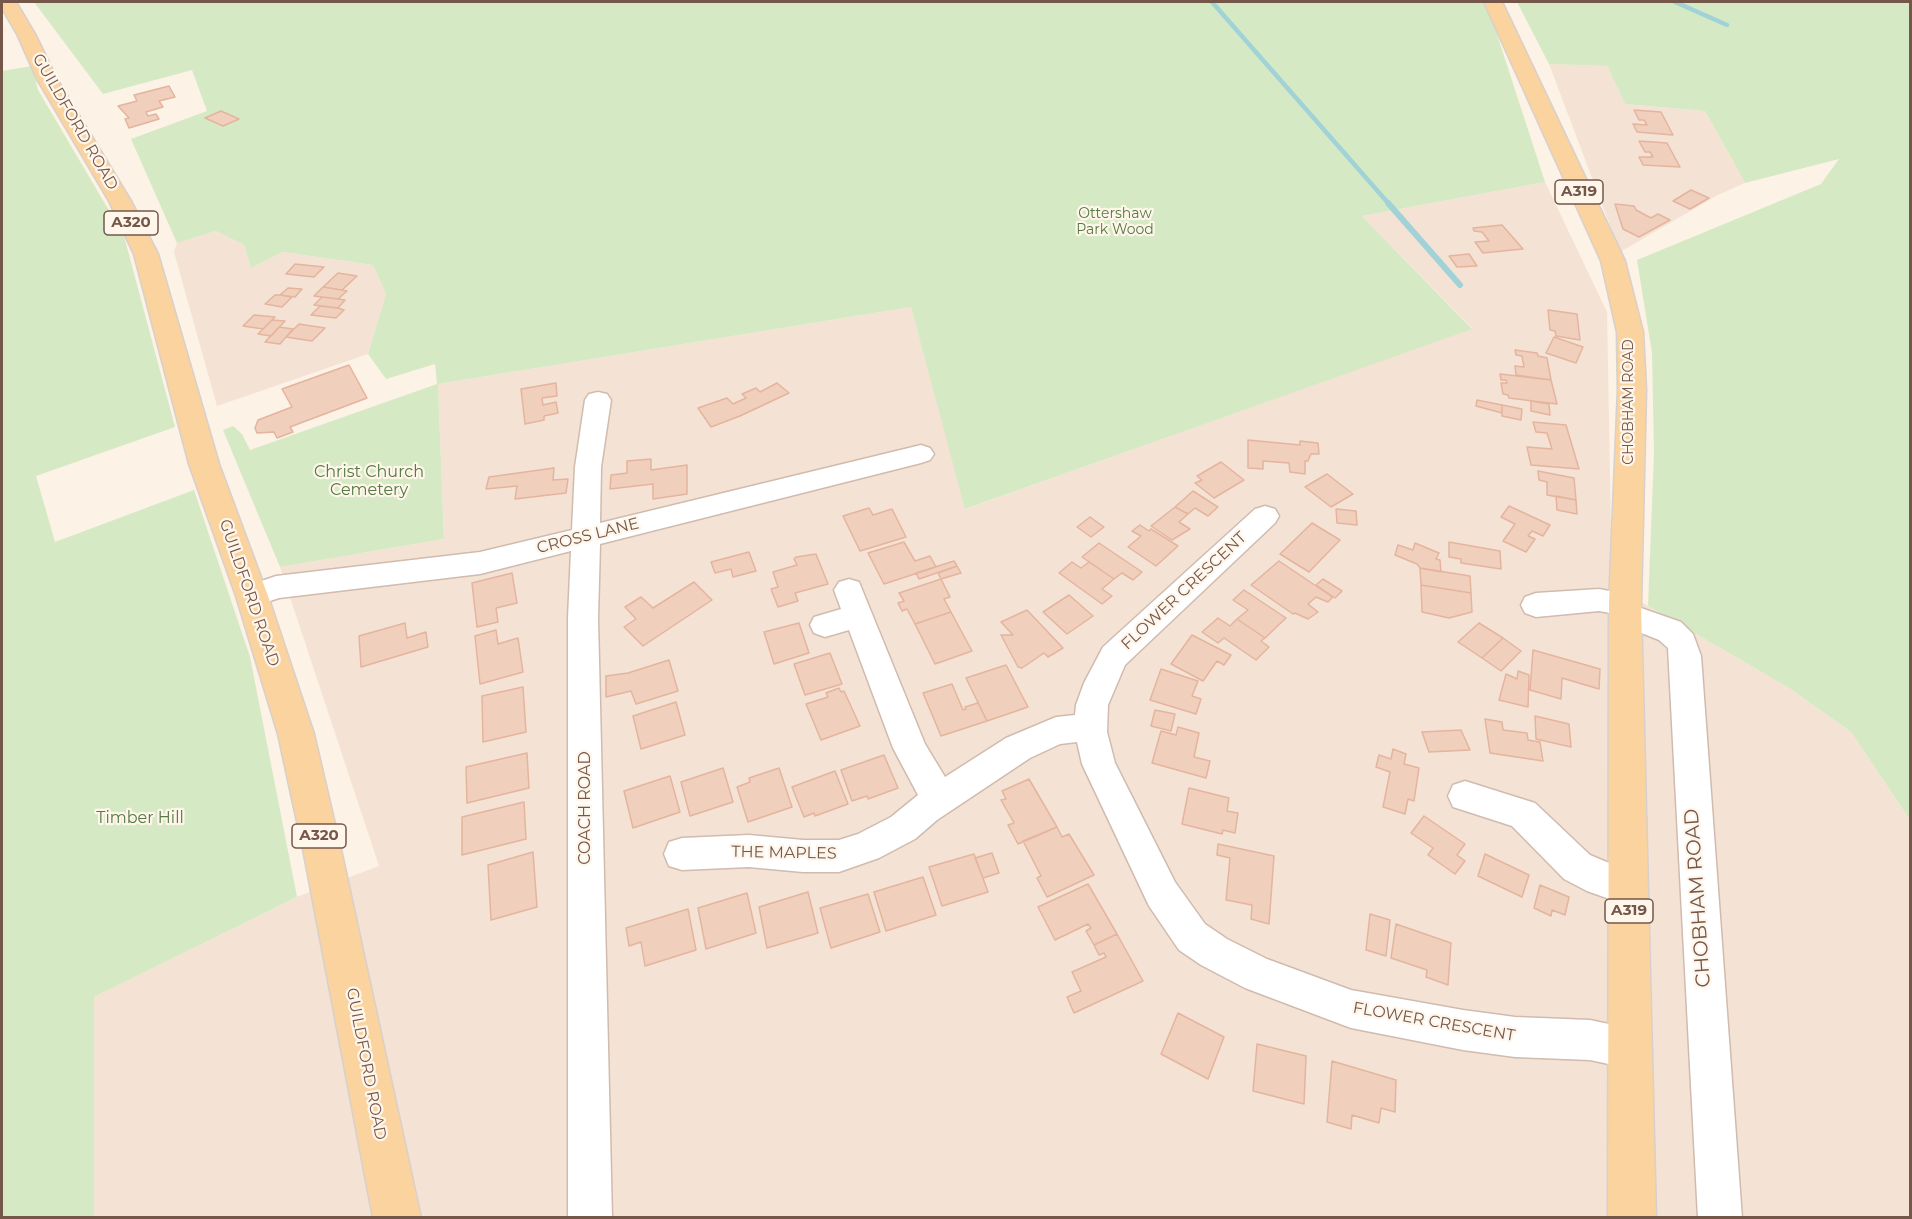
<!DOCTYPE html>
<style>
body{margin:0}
#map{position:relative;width:1912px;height:1219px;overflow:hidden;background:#fcf2e5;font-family:Montserrat,sans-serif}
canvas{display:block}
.frame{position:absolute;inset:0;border:3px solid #75574a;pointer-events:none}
</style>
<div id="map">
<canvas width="1912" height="1219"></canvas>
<div class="frame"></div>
</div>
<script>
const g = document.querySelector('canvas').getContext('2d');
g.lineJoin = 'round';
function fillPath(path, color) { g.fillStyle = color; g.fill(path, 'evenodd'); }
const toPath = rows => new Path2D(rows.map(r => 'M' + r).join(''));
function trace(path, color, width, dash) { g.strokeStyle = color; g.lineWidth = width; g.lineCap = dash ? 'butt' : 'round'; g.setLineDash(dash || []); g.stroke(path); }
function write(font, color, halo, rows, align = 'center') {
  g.font = font + ' Montserrat,sans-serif'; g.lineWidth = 4.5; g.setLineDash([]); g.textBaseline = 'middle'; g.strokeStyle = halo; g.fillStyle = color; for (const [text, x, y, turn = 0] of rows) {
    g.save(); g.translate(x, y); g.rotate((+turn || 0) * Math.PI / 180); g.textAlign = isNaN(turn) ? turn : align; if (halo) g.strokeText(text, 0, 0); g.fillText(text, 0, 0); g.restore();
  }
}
const residential = toPath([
 [1549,64,1607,66,1625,104,1705,111,1745,183,1718,195,1620,252],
 [1545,182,1607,312,1612,585,1789,688,1851,732,1910,820,1910,1217,94,1217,94,997,297,897,379,866,280,567,444,539,438,384,911,307,966,509,1472,328,1362,216],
 [216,231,244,245,251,268,283,252,373,265,386,294,368,354,217,406,174,252,177,243]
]);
const green = toPath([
 [34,2,1483,2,1492,19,1545,182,1362,216,1472,329,965,509,911,307,438,384,444,539,280,567,223,430,233,426,242,434,250,450,437,384,435,364,386,379,368,354,386,294,373,265,283,252,251,268,244,245,216,231,177,243,131,139,207,111,192,70,103,94],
 [1517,2,1910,2,1910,820,1851,732,1789,688,1648,606,1654,453,1652,353,1637,260,1821,184,1839,159,1745,183,1705,111,1625,104,1607,66,1549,64],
 [32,66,38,90,124,236,175,427,36,476,55,542,194,490,250,657,297,897,94,997,94,1217,2,1218,2,71]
]);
const streamFar1 = toPath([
 [1212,2,1389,204],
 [1675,2,1727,25]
]);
const stream = toPath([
 [1388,203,1460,285]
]);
const building = toPath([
 [169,86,175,97,159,101,163,107,146,112,148,116,156,114,159,119,129,128,125,119,129,118,118,106,137,101,134,95,169,86],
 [1634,110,1661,112,1673,135,1637,132,1633,124,1647,125,1644,120,1639,120,1634,110],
 [221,111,239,119,223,126,205,118,221,111],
 [1639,141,1667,143,1680,167,1643,165,1639,157,1653,157,1650,152,1645,152,1639,141],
 [1691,190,1709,198,1690,209,1673,201,1691,190],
 [1615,204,1634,206,1636,210,1651,218,1658,214,1670,220,1639,237,1623,229,1615,204],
 [1502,225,1523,249,1483,253,1475,242,1489,241,1482,232,1474,231,1473,228,1502,225],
 [1469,254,1477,266,1457,267,1449,256,1469,254],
 [295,264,324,267,314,277,286,274,295,264],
 [338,273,357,276,342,290,323,287,338,273],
 [323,287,342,290,347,291,338,299,314,296,323,287],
 [288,288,302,289,295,297,280,295,288,288],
 [275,295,280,295,292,297,282,307,265,304,275,295],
 [322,297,338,299,345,300,338,308,314,305,322,297],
 [320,306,338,308,344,310,336,318,311,315,320,306],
 [1548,310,1577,314,1580,340,1556,336,1555,331,1550,330,1548,310],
 [254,315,275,317,263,329,243,326,254,315],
 [272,320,285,321,271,336,258,334,272,320],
 [299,324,325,328,312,341,286,337,299,324],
 [279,327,293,329,280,344,265,342,279,327],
 [1554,337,1583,347,1576,363,1546,353,1554,337],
 [1515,350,1537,353,1538,356,1547,358,1551,380,1516,375,1515,366,1524,367,1522,356,1516,355,1515,350],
 [349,365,367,398,290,427,293,432,277,438,274,432,257,433,255,428,258,420,292,407,282,389,349,365],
 [1500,374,1551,380,1557,404,1509,398,1508,395,1503,394,1501,383,1507,383,1506,380,1501,380,1500,374],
 [556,383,557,396,542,398,543,405,556,402,558,413,544,416,544,420,525,424,521,389,556,383],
 [777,383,789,393,740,416,711,427,698,408,727,398,733,404,746,398,742,394,756,388,760,392,777,383],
 [1477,400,1502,405,1502,413,1476,406,1477,400],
 [1531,401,1549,404,1550,415,1531,411,1531,401],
 [1502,405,1522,409,1521,420,1502,416,1502,405],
 [1533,422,1566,425,1579,469,1531,465,1527,447,1552,449,1547,433,1536,432,1533,422],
 [1248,440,1300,445,1300,441,1318,443,1319,454,1311,454,1308,461,1305,461,1305,474,1290,472,1289,463,1263,461,1263,469,1248,468,1248,440],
 [651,459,651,470,687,465,687,494,653,499,653,484,610,489,611,475,627,473,627,461,651,459],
 [1221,462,1244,480,1214,498,1195,483,1202,480,1197,476,1221,462],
 [554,468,553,480,568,479,566,493,515,499,517,486,486,489,489,477,554,468],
 [1538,471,1574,478,1576,500,1547,495,1547,482,1539,480,1538,471],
 [1327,474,1353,494,1331,507,1305,487,1327,474],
 [1193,491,1218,507,1208,516,1195,508,1188,514,1175,507,1193,491],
 [1556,496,1576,500,1577,514,1557,510,1556,496],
 [1509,506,1550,525,1543,536,1532,531,1528,536,1535,539,1526,552,1503,541,1515,524,1501,517,1509,506],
 [1175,507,1188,514,1179,522,1190,529,1172,540,1151,526,1175,507],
 [869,508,873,515,892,509,906,537,860,551,843,516,869,508],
 [1336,509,1356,511,1357,525,1337,523,1336,509],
 [1090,517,1104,527,1091,537,1077,527,1090,517],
 [1312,523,1340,540,1309,572,1280,554,1312,523],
 [1140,525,1149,531,1151,529,1178,546,1156,566,1128,547,1141,536,1132,531,1140,525],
 [904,542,915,561,930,556,936,567,884,584,868,553,904,542],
 [1449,542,1500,551,1501,569,1461,563,1461,559,1449,557,1449,542],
 [1099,543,1142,572,1133,580,1122,573,1114,579,1082,557,1099,543],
 [1415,543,1439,553,1436,559,1440,560,1441,572,1420,568,1417,564,1395,555,1398,545,1413,550,1415,543],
 [749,552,756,571,733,577,731,569,715,573,711,562,749,552],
 [816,554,828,584,795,593,798,601,778,607,771,589,778,587,773,572,797,565,794,559,796,557,816,554],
 [954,561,957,566,919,579,916,573,954,561],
 [1279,561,1331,596,1332,598,1328,602,1316,597,1308,604,1318,612,1308,619,1295,613,1293,614,1251,585,1279,561],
 [1072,562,1081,568,1089,562,1114,579,1102,589,1112,596,1102,604,1059,573,1072,562],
 [957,566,961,573,941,579,938,573,957,566],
 [1420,568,1470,576,1471,593,1421,585,1420,568],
 [512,573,517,603,496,608,498,622,477,627,472,583,512,573],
 [941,579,950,597,944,599,951,612,915,624,907,609,902,611,898,603,904,601,899,593,941,579],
 [1323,579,1342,591,1335,598,1316,585,1323,579],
 [694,582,712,600,643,646,624,627,636,619,625,607,641,597,653,608,694,582],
 [1421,585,1471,593,1472,612,1449,618,1422,612,1421,585],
 [1244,590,1286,618,1265,638,1237,619,1248,610,1233,600,1244,590],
 [1069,595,1093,616,1067,634,1043,612,1069,595],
 [1027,610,1063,648,1048,657,1044,653,1022,668,1018,667,1001,635,1013,635,1001,622,1027,610],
 [951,612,972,651,935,664,915,624,951,612],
 [1218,618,1230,626,1237,619,1265,638,1261,641,1269,647,1256,660,1224,638,1218,643,1202,632,1218,618],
 [405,623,407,638,426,632,428,647,361,667,359,636,405,623],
 [799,623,809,653,774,664,764,632,799,623],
 [1479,623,1503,638,1482,658,1458,642,1479,623],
 [496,630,498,644,518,638,523,672,480,684,475,636,496,630],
 [1192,635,1231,655,1224,665,1217,661,1203,681,1171,664,1192,635],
 [1503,638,1521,651,1501,671,1482,658,1503,638],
 [1533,650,1600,669,1599,689,1562,678,1561,699,1530,690,1533,650],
 [830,653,842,684,805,695,794,664,830,653],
 [669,660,678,691,636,704,631,691,606,697,606,676,628,673,669,660],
 [1006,665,1028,707,987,721,966,678,1006,665],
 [1161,669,1198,681,1192,696,1201,699,1196,714,1150,700,1161,669],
 [1518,671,1529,675,1528,707,1499,700,1506,674,1517,679,1518,671],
 [952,684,963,710,966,709,965,707,978,703,987,721,941,736,923,693,952,684],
 [523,687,526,732,483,742,482,696,523,687],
 [839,688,841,692,844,691,860,726,821,740,806,704,828,697,826,693,839,688],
 [676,702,685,735,641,749,633,716,676,702],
 [1155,710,1175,714,1171,731,1151,726,1155,710],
 [1535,716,1569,724,1571,747,1536,739,1535,716],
 [1485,719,1502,722,1503,730,1527,733,1528,740,1540,742,1543,761,1490,753,1485,719],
 [1178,727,1199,733,1194,757,1210,761,1206,778,1152,763,1161,731,1176,735,1178,727],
 [1461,730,1470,750,1429,752,1422,732,1461,730],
 [1393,749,1406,754,1404,764,1419,768,1414,801,1408,799,1405,814,1383,807,1390,772,1376,767,1379,755,1391,759,1393,749],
 [527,753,529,788,467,803,466,767,527,753],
 [884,755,898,788,868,799,867,796,852,801,841,770,884,755],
 [723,768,733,802,690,816,681,782,723,768],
 [779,768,792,807,748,822,737,787,750,782,749,778,779,768],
 [835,771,848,804,815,816,814,813,804,817,792,787,835,771],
 [670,776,680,812,633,828,624,791,670,776],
 [1029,779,1057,827,1018,844,1008,825,1014,823,1001,800,1006,799,1002,791,1029,779],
 [1189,788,1229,798,1227,811,1238,813,1235,833,1223,830,1222,834,1182,824,1189,788],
 [524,802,526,839,462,855,462,817,524,802],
 [1424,816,1465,844,1457,855,1465,861,1455,874,1428,855,1433,848,1411,833,1424,816],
 [1057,827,1062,837,1069,834,1094,875,1047,897,1037,878,1041,876,1023,841,1057,827],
 [1218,844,1274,856,1269,924,1251,919,1252,905,1226,900,1230,858,1217,855,1218,844],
 [533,852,537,907,491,920,488,865,533,852],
 [992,853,999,873,983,878,975,858,992,853],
 [974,854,988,892,942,906,929,867,974,854],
 [1485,854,1529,875,1522,897,1478,876,1485,854],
 [923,877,936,915,886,931,874,892,923,877],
 [1088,884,1117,934,1094,945,1086,931,1091,928,1088,924,1055,940,1038,907,1088,884],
 [1540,885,1569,897,1565,915,1552,910,1551,916,1534,908,1540,885],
 [808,892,818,933,767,948,759,907,808,892],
 [747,893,756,933,706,949,698,908,747,893],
 [868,894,880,932,831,948,820,908,868,894],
 [688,909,696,950,645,966,641,942,629,946,626,928,688,909],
 [1370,914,1390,920,1386,956,1366,950,1370,914],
 [1396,924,1451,943,1448,985,1426,977,1427,970,1391,958,1396,924],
 [1117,934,1143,981,1074,1013,1067,997,1081,991,1072,972,1106,957,1104,953,1099,955,1094,945,1117,934],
 [1178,1013,1224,1037,1208,1079,1161,1054,1178,1013],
 [1257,1044,1306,1056,1304,1104,1253,1091,1257,1044],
 [1332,1061,1396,1080,1395,1112,1381,1108,1379,1123,1352,1115,1351,1129,1327,1122,1332,1061]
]);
const minor = toPath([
 [598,392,607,394,611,400,601,467,600,523,921,445,930,448,934,454,930,460,921,463,600,544,598,618,612,1218,568,1218,568,618,571,551,480,574,279,598,252,607,241,604,237,596,241,588,276,576,480,552,572,530,575,467,585,400,589,394,598,392],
 [1265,506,1275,509,1279,516,1275,523,1125,665,1108,705,1107,732,1115,763,1175,882,1205,924,1227,939,1267,959,1351,990,1463,1010,1515,1017,1590,1020,1632,1029,1646,1035,1652,1049,1646,1063,1632,1069,1590,1060,1515,1057,1463,1050,1351,1028,1245,988,1201,965,1179,950,1149,906,1082,764,1077,742,1060,744,1030,758,937,820,915,839,879,858,839,872,803,872,749,867,682,870,669,866,664,854,669,842,682,838,749,835,803,840,839,840,858,834,891,817,918,795,893,748,849,630,825,637,814,633,810,625,814,617,841,609,834,590,839,582,849,579,859,582,925,744,945,777,1006,738,1056,717,1075,715,1076,705,1084,683,1103,647,1255,509,1265,506],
 [1599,589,1636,596,1640,604,1638,607,1681,622,1693,634,1701,656,1742,1218,1698,1218,1668,648,1659,640,1614,622,1610,613,1599,611,1536,617,1525,613,1521,605,1525,597,1536,593,1599,589],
 [1465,781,1535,803,1590,855,1642,877,1647,889,1642,901,1629,906,1587,891,1564,879,1512,826,1453,807,1448,796,1453,785,1465,781]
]);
const major = toPath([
 [2,2,16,2,35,34,57,79,131,201,158,254,219,464,268,596,314,734,342,854,421,1218,373,1218,304,854,278,734,236,596,189,464,134,254,109,201,37,79,17,34,2,8,2,2],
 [1484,2,1502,2,1625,261,1643,332,1646,390,1641,604,1656,1218,1608,1218,1609,604,1618,390,1617,332,1601,261,1484,2]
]);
const farParknames = [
 ["Ottershaw",1115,214],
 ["Park Wood",1115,230]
];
const farStreetnames = [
 ["CHOBHAM ROAD",1629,402,-90]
];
const shields = [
 [1579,192,48],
 [131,223,54],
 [319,836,54],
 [1629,911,48]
];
const shieldNames = [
 ["A319",1579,192],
 ["A320",131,223],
 ["A320",319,836],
 ["A319",1629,911]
];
const streetNames = [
 ["GUILDFORD ROAD",75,122,60],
 ["CROSS LANE",588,536,-14],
 ["FLOWER CRESCENT",1184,591,-43],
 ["GUILDFORD ROAD",249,593,71],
 ["COACH ROAD",585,808,-90],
 ["THE MAPLES",784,853,1],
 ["FLOWER CRESCENT",1434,1022,10],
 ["GUILDFORD ROAD",366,1064,79]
];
const parkNames = [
 ["Christ Church",369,472],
 ["Cemetery",369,490],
 ["Timber Hill",140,818]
];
const nearStreetnames = [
 ["CHOBHAM ROAD",1698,898,-94]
];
fillPath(residential, '#f4e3d4');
fillPath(green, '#d5eac4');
trace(streamFar1, '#a0d2d7', 4.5);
trace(stream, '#a0d2d7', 6);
fillPath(building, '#f1cfbd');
trace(building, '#e4b49e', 1.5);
trace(minor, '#d0bbae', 3);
trace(major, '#d8d0cc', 3);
fillPath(minor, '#fff');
fillPath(major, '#fad39f');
write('14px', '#567a42', '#fff6eb', farParknames);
write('14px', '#75574a', '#fff6eb', farStreetnames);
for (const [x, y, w] of shields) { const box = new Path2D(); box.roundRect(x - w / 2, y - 12, w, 24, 4.5); g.fillStyle = '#fff6eb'; g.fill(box); trace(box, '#75574a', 1.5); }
write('bold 15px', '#75574a', null, shieldNames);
write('16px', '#75574a', '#fff6eb', streetNames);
write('16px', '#567a42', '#fff6eb', parkNames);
write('20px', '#75574a', '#fff6eb', nearStreetnames);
</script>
